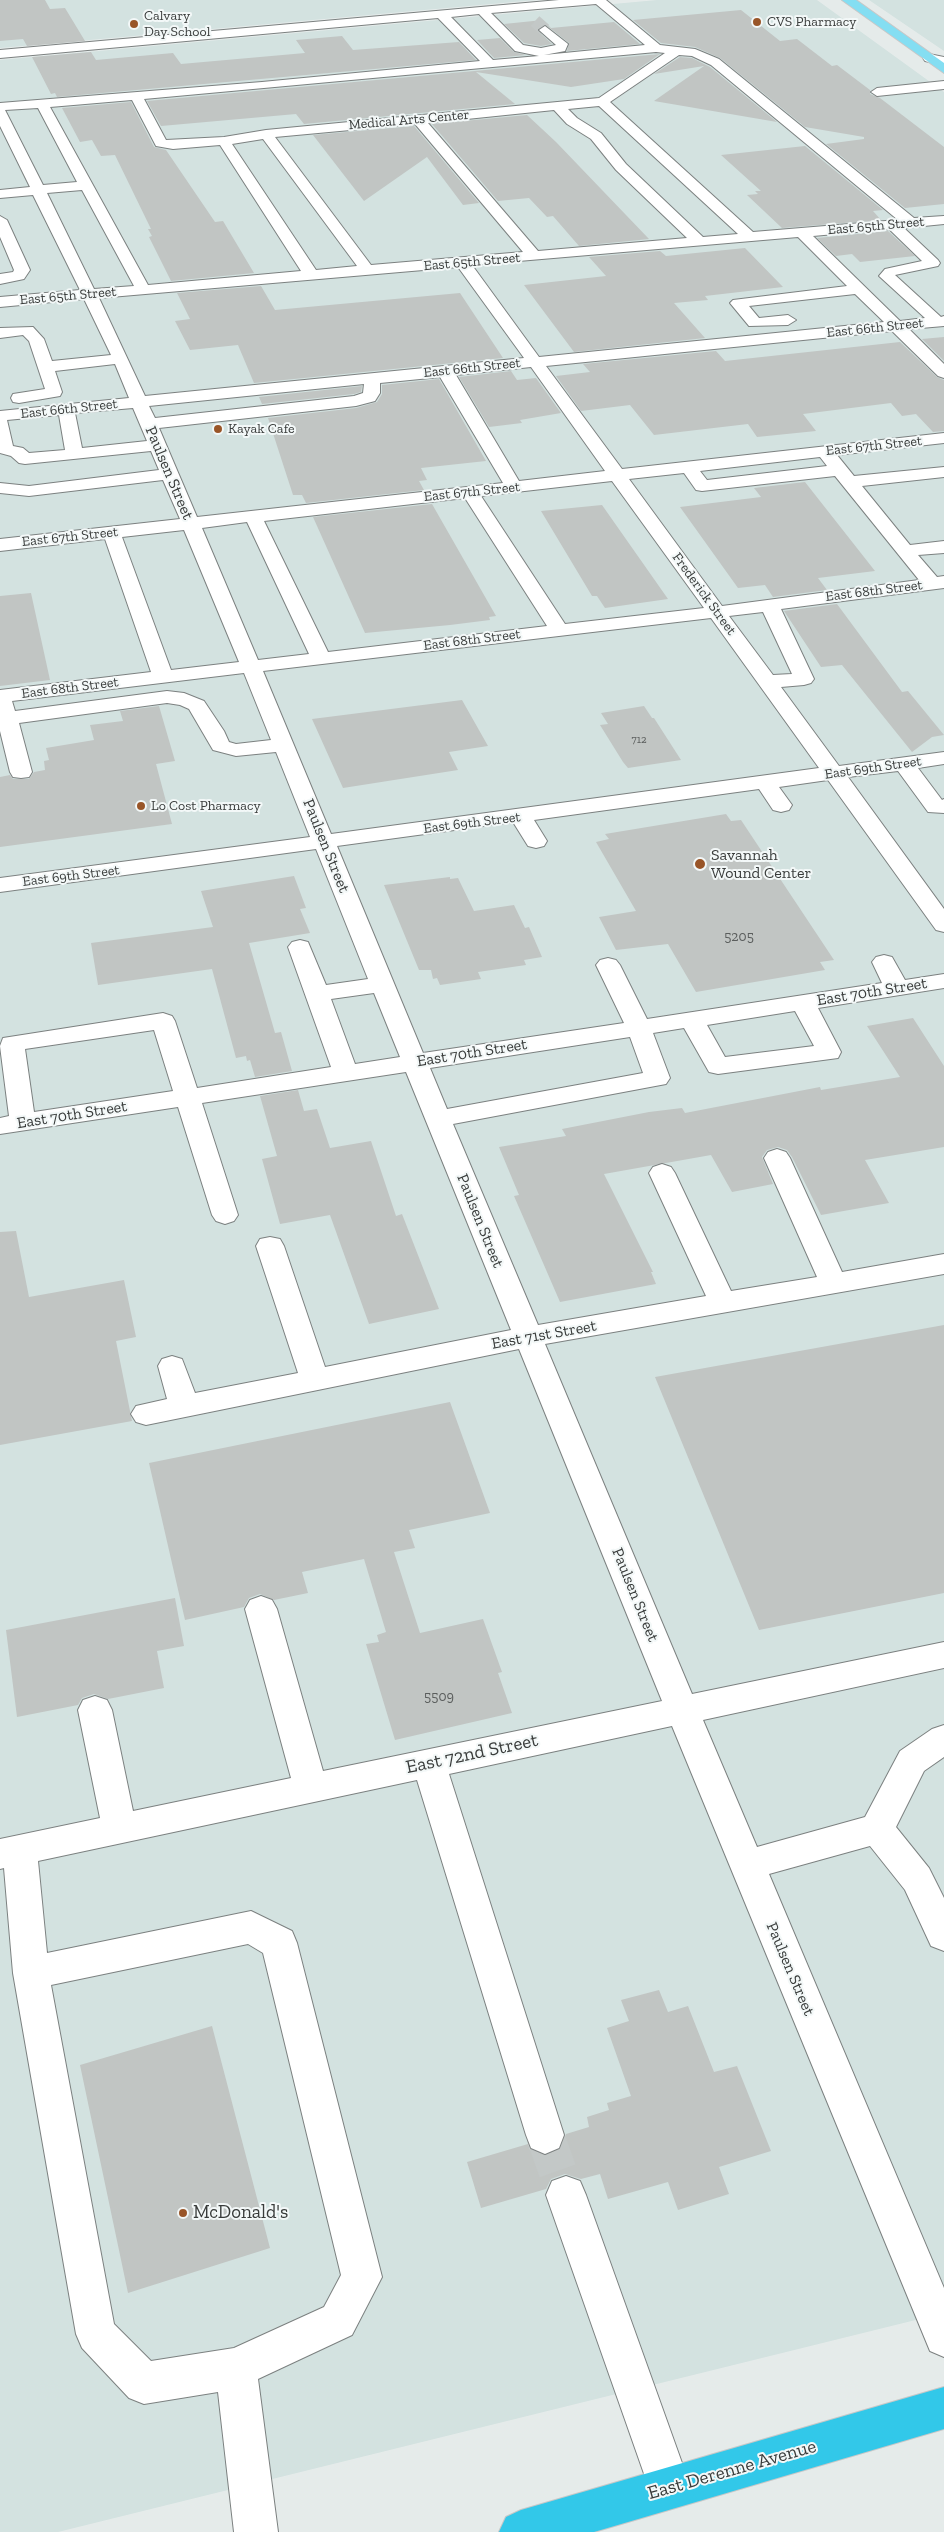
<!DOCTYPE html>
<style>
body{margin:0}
canvas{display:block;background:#e5ebea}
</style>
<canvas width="944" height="2532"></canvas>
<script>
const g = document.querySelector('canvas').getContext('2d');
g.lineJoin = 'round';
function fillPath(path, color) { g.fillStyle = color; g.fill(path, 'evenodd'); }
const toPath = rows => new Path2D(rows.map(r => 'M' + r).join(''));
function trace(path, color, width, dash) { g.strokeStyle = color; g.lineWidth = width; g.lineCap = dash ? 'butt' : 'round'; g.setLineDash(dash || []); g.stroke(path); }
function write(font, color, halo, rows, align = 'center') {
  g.font = font + ' "Zilla Slab",serif'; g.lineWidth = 4; g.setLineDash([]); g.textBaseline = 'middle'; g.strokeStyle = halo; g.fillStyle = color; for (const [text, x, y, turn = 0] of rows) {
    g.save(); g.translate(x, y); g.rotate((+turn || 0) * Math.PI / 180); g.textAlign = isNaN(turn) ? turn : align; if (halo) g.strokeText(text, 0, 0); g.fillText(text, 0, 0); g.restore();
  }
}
const built = toPath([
 [0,0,536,0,0,48],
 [657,0,817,0,944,92,944,2313,58,2532,0,2532,0,60],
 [869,0,944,0,944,51]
]);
const building = toPath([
 [0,0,45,0,50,9,65,8,85,41,27,46,23,39,0,41],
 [741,10,780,41,797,39,832,66,837,65,870,90,870,94,880,98,944,147,944,204,905,208,826,144,864,139,864,137,805,127,720,58,695,47,661,43,633,20],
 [543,20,551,28,614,22,640,44,567,51,569,43,546,25,537,30,552,44,541,46,524,43,504,24],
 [342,36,353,50,459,42,476,60,57,97,55,93,51,94,32,57,91,52,96,60,173,53,181,64,305,53,296,40],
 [500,38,514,52,526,55,494,58,477,40],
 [660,54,624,79,571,87,476,72,515,104,304,124,296,114,161,126,147,101],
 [680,57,692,58,710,67,777,122,654,101,704,66,654,74],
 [131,102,154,147,166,150,215,222,223,221,254,273,171,281,149,237,152,236,148,229,151,229,115,155,101,156,92,140,80,142,62,108],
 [527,115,556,142,649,239,579,246,553,216,547,217,529,198,498,201,432,124],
 [414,126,479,203,463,205,427,157,364,201,313,135],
 [805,146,883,210,873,211,881,220,782,228,747,195,758,194,755,191,761,191,721,155],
 [888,231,915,256,860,262,852,254,836,256,817,238],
 [745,248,783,287,705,296,708,300,674,303,705,338,574,352,524,285,606,276,589,257,660,251,666,256],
 [261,286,275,310,460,293,503,358,254,383,238,345,190,350,175,321,190,319,177,293],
 [944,337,944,361,922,339],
 [900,342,937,377,944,380,944,431,933,432,916,414,902,416,891,403,803,414,816,431,757,437,748,424,654,435,630,405,581,411,556,376,590,372,583,364,716,351,725,361],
 [511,371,517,380,536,378,561,413,520,420,522,423,489,427,459,377],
 [439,379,486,461,421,468,427,480,419,481,424,490,306,503,302,495,293,495,268,418,356,408,377,402,382,394,382,385],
 [362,386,361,392,354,394,262,404,259,397],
 [805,482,875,571,818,578,827,590,773,597,765,585,738,588,680,507,761,497,754,488],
 [432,504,496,616,489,617,490,620,450,625,365,633,313,517],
 [602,505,668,599,605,608,597,596,592,596,541,511],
 [31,593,50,680,0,686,0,596],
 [837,604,902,692,908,691,944,735,932,737,912,752,842,665,821,667,784,611],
 [462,700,488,746,449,752,458,770,343,788,312,719],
 [159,706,175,761,156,764,172,824,0,847,0,777,10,775,13,779,29,779,34,772,45,770,44,761,49,760,46,748,94,740,90,725,123,721,120,711],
 [644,706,652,718,654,718,681,760,628,768,623,762,600,725,608,724,601,713],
 [726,814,731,821,741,820,834,960,820,962,825,970,696,992,668,944,616,950,599,917,636,911,596,842,609,839,605,834],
 [294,876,306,908,300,909,310,933,249,943,275,1033,281,1032,292,1071,255,1077,250,1060,247,1061,246,1056,236,1058,212,969,98,985,91,943,213,927,201,891],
 [450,877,450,879,458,878,474,911,514,905,525,928,529,927,542,957,524,960,526,965,478,972,481,979,440,985,437,978,433,979,431,970,419,970,384,885],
 [913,1018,944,1066,944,1147,865,1160,889,1203,821,1215,792,1157,787,1150,778,1147,767,1150,762,1157,773,1184,732,1192,711,1155,604,1174,653,1272,651,1272,656,1284,560,1302,514,1196,519,1195,499,1147,566,1136,562,1129,649,1112,682,1108,685,1113,820,1087,821,1090,900,1077,867,1026],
 [298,1090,304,1111,317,1109,330,1148,371,1141,396,1216,402,1214,439,1309,369,1324,330,1215,280,1224,262,1159,277,1156,260,1096],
 [16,1231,29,1297,124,1280,136,1337,116,1341,132,1421,0,1445,0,1232],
 [944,1325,944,1593,759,1630,655,1377],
 [450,1402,490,1513,409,1530,415,1548,394,1552,420,1633,483,1619,502,1672,498,1673,512,1713,395,1740,366,1644,379,1642,377,1635,386,1632,364,1559,302,1572,308,1593,274,1600,260,1594,249,1598,244,1607,185,1620,149,1463],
 [175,1598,184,1646,157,1651,164,1688,108,1699,94,1694,82,1698,78,1705,17,1717,6,1630],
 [659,1990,668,2012,688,2006,714,2072,737,2066,771,2151,719,2167,729,2194,678,2210,668,2182,608,2199,600,2174,581,2179,565,2174,551,2179,546,2189,481,2208,467,2162,528,2144,530,2150,546,2156,561,2149,566,2134,589,2127,587,2117,609,2110,607,2103,631,2096,607,2028,629,2021,621,2000],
 [212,2026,270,2248,128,2293,80,2065]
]);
const minorTunnelFar1 = toPath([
 [535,21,545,30]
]);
const minorTunnel = toPath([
 [545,2135,566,2195]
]);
const minor = toPath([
 [559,0,606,0,660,45,695,49,719,59,914,218,944,216,944,224,904,228,938,260,940,263,938,266,895,275,941,317,944,316,944,326,909,329,944,364,944,378,938,376,892,331,546,366,622,469,944,433,944,443,837,455,854,476,944,467,944,477,862,486,910,545,944,541,944,553,918,555,937,577,944,576,944,588,781,609,814,679,811,683,804,685,781,687,839,766,944,752,944,764,918,768,942,800,944,799,944,813,928,812,898,771,848,777,944,909,944,932,936,930,828,780,779,787,792,805,789,810,781,812,773,810,759,789,534,820,547,841,544,846,536,848,528,846,513,822,337,846,423,1053,624,1023,596,965,600,960,608,958,616,960,620,965,647,1019,882,983,872,962,876,957,884,955,892,957,905,980,944,974,944,988,818,1008,841,1052,838,1058,718,1074,709,1072,684,1028,653,1033,670,1078,666,1084,453,1124,538,1325,706,1296,649,1173,653,1167,662,1164,671,1167,675,1173,731,1291,817,1277,764,1158,768,1152,777,1149,786,1152,790,1158,842,1272,944,1254,944,1274,545,1344,692,1694,944,1642,944,1668,703,1720,757,1847,865,1817,900,1751,932,1729,944,1725,944,1757,924,1771,896,1827,929,1868,944,1898,944,1951,931,1946,905,1890,870,1846,769,1874,944,2288,944,2357,930,2351,672,1726,449,1774,564,2135,559,2148,545,2154,531,2148,526,2135,417,1780,38,1861,47,1953,251,1911,292,1931,297,1943,382,2277,352,2335,258,2379,278,2532,234,2532,218,2392,144,2404,129,2398,82,2348,76,2334,13,1973,4,1868,0,1869,0,1839,100,1818,78,1710,83,1700,95,1696,107,1700,112,1710,133,1811,291,1778,245,1609,250,1600,261,1596,272,1600,277,1609,323,1771,662,1701,519,1349,146,1425,136,1422,131,1414,136,1406,167,1399,158,1366,162,1359,172,1356,182,1359,195,1393,298,1373,256,1246,260,1239,270,1237,280,1239,284,1246,325,1367,511,1330,406,1072,202,1103,238,1215,234,1221,225,1224,216,1221,212,1215,178,1107,0,1134,0,1118,9,1116,0,1046,3,1038,163,1013,172,1016,175,1021,197,1088,331,1067,288,947,292,942,300,940,308,942,326,985,368,979,316,849,0,892,0,878,310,837,276,752,236,756,213,750,189,709,180,705,167,703,19,723,32,772,29,777,21,778,13,777,10,772,0,731,0,690,151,672,105,539,0,551,0,539,180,519,163,480,29,496,0,493,0,483,29,486,159,470,151,451,25,464,19,463,11,456,0,453,0,411,129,398,115,364,55,371,62,392,60,396,19,403,13,402,11,398,13,394,45,389,29,341,23,335,0,338,0,328,33,327,44,339,52,361,111,355,84,299,0,307,0,297,80,290,33,195,0,198,0,190,30,187,0,126,0,103,262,82,480,61,438,18,0,58,0,50,559,0],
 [596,4,645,45,544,55,565,51,568,44,545,26,539,30,556,45,541,48,523,45,491,13,596,4],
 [479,14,515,51,539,56,493,60,451,17,479,14],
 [656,52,665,53,599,98,266,130,224,137,166,140,144,99,656,52],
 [679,55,692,56,711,65,898,220,753,232,610,102,679,55],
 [132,100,156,146,173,149,220,145,301,271,148,285,50,107,132,100],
 [599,106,738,234,703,237,626,164,601,133,577,118,568,109,599,106],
 [38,108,77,182,43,185,5,110,38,108],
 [554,110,567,124,591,139,616,170,687,238,538,251,428,123,554,110],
 [415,124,523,252,371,265,275,137,415,124],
 [263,139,357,266,316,270,232,144,263,139],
 [82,190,134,286,94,289,47,193,82,190],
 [889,229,922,261,885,269,879,276,925,318,900,321,813,236,889,229],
 [798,237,847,286,733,300,730,303,749,326,788,325,796,320,788,315,759,318,749,306,855,294,884,322,539,357,472,265,798,237],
 [458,267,524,358,145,396,99,298,458,267],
 [531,367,605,471,519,481,456,375,531,367],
 [440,377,503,483,197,517,159,428,356,406,375,401,380,393,380,383,440,377],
 [364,384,363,393,354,396,155,418,149,406,364,384],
 [133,408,147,441,82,448,75,413,133,408],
 [59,415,65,450,29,453,23,448,13,446,7,420,59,415],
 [820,457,827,466,707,480,700,471,820,457],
 [684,473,696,490,702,491,835,476,919,580,722,606,629,479,684,473],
 [612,481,704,608,565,624,481,496,612,481],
 [465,498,547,626,328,652,264,521,465,498],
 [247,522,309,654,258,660,202,528,247,522],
 [184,530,239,662,171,670,122,537,184,530],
 [763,612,792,674,773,675,729,616,763,612],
 [711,618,819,768,331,834,263,671,711,618],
 [244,673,271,740,236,744,229,742,224,731,204,701,184,693,167,691,15,711,12,701,244,673],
 [374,993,400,1057,355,1064,331,999,374,993],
 [795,1011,814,1046,725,1057,707,1025,795,1011],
 [154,1030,173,1091,34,1112,25,1049,154,1030],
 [630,1037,643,1073,447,1109,430,1068,630,1037],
 [248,1944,263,1953,341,2275,324,2307,234,2348,151,2361,114,2324,51,1985,248,1944],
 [929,54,944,57,944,65,925,61,923,58,929,54],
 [944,81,944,89,877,96,871,92,877,88,944,81],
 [0,216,7,220,30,270,24,279,0,284,0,274,13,272,14,270,0,237,0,216],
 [566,2176,580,2181,586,2195,691,2488,685,2503,670,2509,655,2503,649,2488,546,2195,552,2181,566,2176]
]);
const major = toPath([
 [842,0,856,0,944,63,944,73,842,0]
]);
const highway = toPath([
 [944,2387,944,2429,594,2532,499,2532,506,2517,521,2510,944,2387]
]);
const markers = [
 [757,22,5,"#995528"],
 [134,24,5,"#995528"],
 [218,429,5,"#995528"],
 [141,806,5,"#995528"],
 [700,864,6,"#995528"],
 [183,2213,5,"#995528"]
];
const farNumbernames = [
 ["712",639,740]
];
const farPoinames = [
 ["Calvary",144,16],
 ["Day School",144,32],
 ["CVS Pharmacy",767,22],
 ["Kayak Cafe",228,429],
 ["Lo Cost Pharmacy",151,806]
];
const farStreetnames = [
 ["Medical Arts Center",409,120,-5],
 ["East 65th Street",876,226,-5],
 ["East 65th Street",472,262,-5],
 ["East 65th Street",68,296,-5],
 ["East 66th Street",875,328,-6],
 ["East 66th Street",472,368,-6],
 ["East 66th Street",69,409,-6],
 ["East 67th Street",874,446,-6],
 ["East 67th Street",472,492,-6],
 ["East 67th Street",70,537,-6],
 ["East 68th Street",874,591,-7],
 ["Frederick Street",704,594,54],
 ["East 68th Street",472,640,-7],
 ["East 68th Street",70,688,-7],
 ["East 69th Street",873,768,-8],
 ["East 69th Street",472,823,-7],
 ["East 69th Street",71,876,-7]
];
const numberNames = [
 ["5205",739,937],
 ["5509",439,1697]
];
const streetNames = [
 ["Paulsen Street",169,473,67],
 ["Paulsen Street",326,846,68],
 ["East 70th Street",872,992,-9],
 ["East 70th Street",472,1053,-9],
 ["East 70th Street",72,1115,-9],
 ["Paulsen Street",480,1221,68],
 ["East 71st Street",544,1335,-10],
 ["Paulsen Street",635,1595,68],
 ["Paulsen Street",790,1969,67]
];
const poiNames = [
 ["Savannah",711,855],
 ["Wound Center",711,873]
];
const nearStreetnames = [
 ["East 72nd Street",472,1754,-12],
 ["East Derenne Avenue",732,2470,-16]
];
const nearPoinames = [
 ["McDonald's",193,2213]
];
fillPath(built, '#d3e2e0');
fillPath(building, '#c1c5c3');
trace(minorTunnelFar1, '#c3c8c7', 13, [13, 7]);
trace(minorTunnel, '#c3c8c7', 38, [38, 19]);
trace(minor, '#7c8180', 2);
trace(major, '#c8c8c8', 2);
trace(highway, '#c8c8c8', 2);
fillPath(minor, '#fff');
fillPath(major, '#84def2');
fillPath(highway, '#32c8e9');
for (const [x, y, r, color] of markers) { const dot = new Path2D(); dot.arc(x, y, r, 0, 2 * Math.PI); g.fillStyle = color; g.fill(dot); trace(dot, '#f3f8f8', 2); }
write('11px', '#5b5e5d', null, farNumbernames);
write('14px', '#393c3b', '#f3f8f8', farPoinames, 'left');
write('14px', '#393c3b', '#f3f8f8', farStreetnames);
write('14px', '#5b5e5d', null, numberNames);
write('16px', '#393c3b', '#f3f8f8', streetNames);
write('16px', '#393c3b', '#f3f8f8', poiNames, 'left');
write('19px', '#393c3b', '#f3f8f8', nearStreetnames);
write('19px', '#393c3b', '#f3f8f8', nearPoinames, 'left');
</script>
